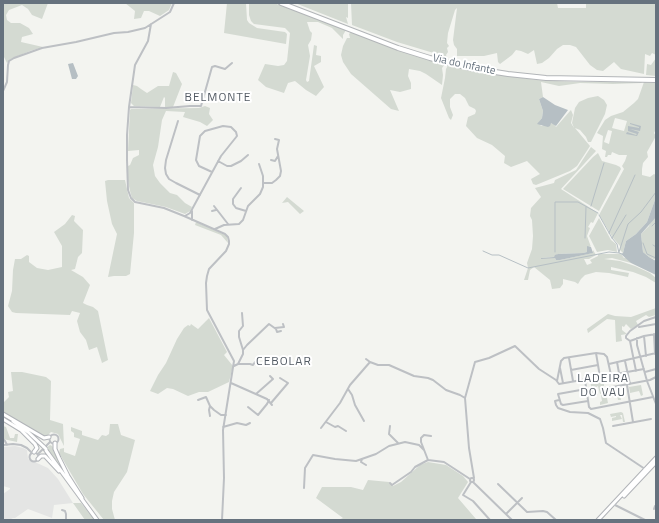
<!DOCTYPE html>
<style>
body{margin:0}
#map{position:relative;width:659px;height:523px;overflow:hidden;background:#f3f4f0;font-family:"Titillium Web",sans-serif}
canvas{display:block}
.frame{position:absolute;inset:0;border:4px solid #66727e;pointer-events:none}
</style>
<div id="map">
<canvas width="659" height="523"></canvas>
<div class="frame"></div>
</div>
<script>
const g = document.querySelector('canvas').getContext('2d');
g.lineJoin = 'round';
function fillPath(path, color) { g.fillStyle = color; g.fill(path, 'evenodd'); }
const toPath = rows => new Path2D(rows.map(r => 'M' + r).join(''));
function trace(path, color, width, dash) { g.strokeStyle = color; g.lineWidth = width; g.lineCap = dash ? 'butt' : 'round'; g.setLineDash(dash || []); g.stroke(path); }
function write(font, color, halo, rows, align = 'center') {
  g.font = font + ' "Titillium Web",sans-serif'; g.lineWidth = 4; g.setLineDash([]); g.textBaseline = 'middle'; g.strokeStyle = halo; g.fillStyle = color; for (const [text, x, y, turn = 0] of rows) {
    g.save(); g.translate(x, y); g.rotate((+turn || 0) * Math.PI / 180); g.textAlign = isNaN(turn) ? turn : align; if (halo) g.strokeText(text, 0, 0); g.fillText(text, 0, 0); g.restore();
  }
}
const built = toPath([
 [15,446,23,448,27,450,28,459,48,468,58,479,73,503,54,505,52,518,28,509,15,518,13,518,9,520,3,520,3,494,10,489,10,488,3,486,3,447]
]);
const green = toPath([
 [3,3,48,3,42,19,32,15,28,9,22,5,9,10,6,15,7,20,11,23,20,23,29,28,33,34,22,37,21,42,43,47,30,51,11,59,7,63,3,55],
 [125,3,172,3,169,10,160,16,149,11,144,11,141,18,134,19,135,11],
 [227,3,246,3,247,20,249,23,257,28,285,32,287,34,286,44,224,33],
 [249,3,274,3,346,30,343,35,343,39,332,28,318,22,307,22,310,31,312,33,311,40,308,45,310,56,306,80,307,82,309,81,314,45,317,46,316,55,321,56,321,62,314,66,324,87,316,96,306,90,295,81,288,83,284,93,266,87,258,80,265,64,278,66,284,65,287,61,290,33,285,28,254,24,251,21,249,15],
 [295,3,348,3,348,18,346,17,348,24],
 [351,3,557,3,558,8,586,8,586,3,656,3,656,55,652,53,650,56,645,54,644,74,621,69,614,62,603,71,597,70,590,65,576,47,570,45,563,45,557,49,549,58,542,63,537,64,534,50,528,54,521,51,516,50,512,55,500,64,498,62,497,53,484,56,457,56,457,49,454,45,453,40,457,8,455,10,448,33,447,43,449,46,447,48,448,52,446,55,447,57,397,42,352,25],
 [351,32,392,48,445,64,442,68,443,75,442,85,426,74,420,71,409,69,408,76,411,83,411,89,400,92,390,90,399,111,391,109,351,74,343,62,341,55,343,46,347,38,350,38,349,34],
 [656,58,656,76,646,75,647,64,651,65],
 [448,65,493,74,537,80,577,82,642,82,641,83,613,84,580,83,559,86,541,82,543,97,539,99,543,111,542,118,539,122,541,126,551,123,554,124,556,127,570,111,571,110,573,115,571,123,574,128,572,123,575,108,579,102,588,98,598,96,604,100,607,105,605,114,591,142,588,142,586,137,580,130,575,128,590,146,577,166,570,171,536,185,533,184,531,179,540,174,527,161,511,167,504,163,505,156,492,145,477,138,466,126,468,117,475,114,476,111,475,109,469,106,465,98,460,94,455,94,450,99,450,107,453,115,451,120,449,118,441,98,445,78,446,69],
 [173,72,176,73,182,84,173,107,165,107,165,98,164,97,160,107,134,106,131,103,133,85,137,86,141,89,147,93,158,86,169,86],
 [644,82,656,83,656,129,654,133,656,136,647,152,648,157,643,163,642,169,642,175,650,177,654,174,656,175,656,197,647,222,636,234,626,241,623,253,620,250,620,246,613,238,599,215,624,169,622,166,625,161,627,155,619,155,612,152,611,155,608,155,607,157,605,157,606,151,602,149,603,136,597,133,605,120,611,116,623,112,634,103,638,99],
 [615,118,627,121,624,131,612,128],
 [608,130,612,131,609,144,604,142],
 [205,106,210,108,209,114,213,120,207,126,200,122,183,117,185,112,166,111,162,120,158,147,153,165,155,176,160,183,170,193,177,195,185,203,192,207,190,211,185,214,166,207,137,201,132,198,130,191,128,181,128,166,130,165,133,158,139,155,139,150,128,151,130,110,131,109,199,108],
 [591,147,596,151,561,189,598,213,593,223,591,222,588,227,590,228,587,236,591,247,590,246,587,252,583,253,558,254,554,257,541,258,555,258,556,260,560,260,592,253,593,250,596,255,589,259,584,259,587,265,592,263,590,260,598,256,598,254,621,254,624,258,627,257,631,263,612,258,604,259,620,261,635,266,650,273,656,278,656,283,646,277,633,272,611,267,611,270,629,273,628,277,609,273,596,272,585,275,581,279,578,284,575,282,563,279,563,284,560,288,552,289,550,280,534,267,530,270,528,280,524,280,528,268,527,263,532,249,533,236,532,220,530,216,531,208,541,197,535,188,554,183,555,180,576,170],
 [598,153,602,161,616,165,620,167,621,169,599,211,563,189,593,157],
 [108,180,125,180,129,198,134,203,134,233,130,274,126,276,114,276,108,277,117,234,112,224,107,201,105,181],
 [287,197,304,211,300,214,288,202,282,203],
 [656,204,656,260,649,257,643,252,641,234,649,226],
 [72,215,75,216,74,221,83,230,82,253,78,257,75,269,71,270,83,277,90,285,83,303,87,305,93,307,98,311,108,360,102,363,97,347,89,350,86,340,80,332,77,321,80,313,72,311,70,315,16,313,12,312,8,306,12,291,13,270,15,259,21,259,27,255,29,256,29,262,37,268,48,270,62,267,62,246,54,232,65,224],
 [599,218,611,240,616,244,617,252,608,250,597,252,589,236],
 [196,222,221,233,227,236,228,243,221,235,195,225],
 [656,308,656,315,649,317,646,315,636,321,638,325,631,329,626,324,624,327,622,326,622,330,627,334,621,335,622,341,616,342,615,320,607,319,588,333,587,329,608,314,615,316,631,317],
 [209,318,227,352,224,355,233,366,229,382,208,392,199,392,188,396,173,389,167,388,158,394,150,391,158,375,166,363,177,339,184,328,188,325,190,326,191,324,198,329],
 [11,372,22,372,46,377,51,381,50,420,63,424,64,446,58,434,51,432,47,436,45,437,3,413,3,403,9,397,8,392,13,391],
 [605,377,605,380,604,381,604,392,600,394,598,386,596,387,598,395,589,397,588,393,592,392,590,380],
 [641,385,643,395,641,396,639,391,630,393,629,387],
 [619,389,621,400,618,400,617,395,608,396,607,391],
 [606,393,608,403,600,405,600,402,602,401,601,395],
 [621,412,623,413,625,422,623,422,622,415,620,415,622,419,612,421,612,418,616,417,616,416,611,417,610,414],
 [110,424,118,424,121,435,135,440,127,472,114,492,112,501,112,509,115,520,104,520,83,494,59,453,60,449,64,448,64,452,75,456,80,439,74,437,74,433,71,431,71,427,82,431,82,435,98,440,102,435,106,436,109,434],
 [3,426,6,427,10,438,14,438,15,434,18,434,17,442,3,439],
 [50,445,52,446,65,471,46,448],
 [428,462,446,465,463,476,468,482,458,498,476,519,475,520,338,520,343,518,316,498,322,487,351,487,363,490,368,480,389,482,393,486,401,482,420,465],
 [73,503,81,503,95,520,85,520]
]);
const water = toPath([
 [73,63,78,76,76,79,72,79,68,64],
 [543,97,555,105,568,110,556,126,551,123,550,126,548,127,537,124,542,118,543,111,539,99],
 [630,123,641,126,640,131,630,129,639,132,637,136,626,134,627,132,636,135,637,134,628,131,628,126,639,128,639,127,630,124],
 [656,197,656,217,641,234,643,252,649,257,656,261,656,275,631,263,621,254,623,253,626,241,636,234,647,222],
 [587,246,591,247,593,253,560,260,556,260,555,258,541,259,541,258,554,257,555,255,558,254,583,253,587,252]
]);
const stream = toPath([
 [591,206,604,163],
 [599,215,612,238,617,244,619,253,622,254],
 [652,226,656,222],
 [609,233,635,175],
 [585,238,586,207],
 [612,238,626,215],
 [643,243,647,254,656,258],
 [653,245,656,247],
 [483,251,492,255,499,255,528,268,609,252,619,253],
 [555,252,555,202,578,202,598,213],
 [619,252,628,224,641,212,656,192]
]);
const minor = toPath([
 [151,24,148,41,135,65,129,107,127,135,127,160,128,190,131,198,135,202,164,208,184,216,225,234,228,237,229,241,229,244,226,251,209,269,207,276,206,283,207,310,234,361,223,430,224,478,222,520],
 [3,91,7,82,8,65,9,61,14,58,42,48,76,42,114,33,128,32,145,28,170,12,174,3],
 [129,107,166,108,190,106,201,106,212,67,215,66,225,69,232,63],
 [178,121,166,160,165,168,166,174,169,179,176,183,200,195],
 [271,160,275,161,278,156],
 [218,161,227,166,231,166,241,161,248,155],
 [263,183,272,183,276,180,280,176,281,171,277,149,279,140,275,139],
 [241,188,233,199,233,204,236,208,246,211],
 [214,206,228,224],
 [192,211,192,220],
 [212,211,216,210],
 [185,216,190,213,221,156,237,136,236,132,231,127,223,126,205,131,200,136,196,160,199,166,212,172],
 [215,229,224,225,239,224,243,220,248,206,260,194,263,187,263,176,259,164],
 [242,313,243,326,239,331,239,337,243,350],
 [639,327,656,324],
 [275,328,284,327,283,324],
 [654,334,655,354],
 [644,336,646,356],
 [637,338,637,345,647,381,656,404],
 [630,341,644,336,656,334],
 [596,353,600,377],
 [569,358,573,381],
 [625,361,630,384],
 [370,362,378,365,389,365,414,376,428,378,433,380,446,390,460,395,465,398,469,448,474,478],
 [617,362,619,373],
 [238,364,250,364,253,365,255,362],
 [609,364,656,353],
 [234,366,238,364,243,354,243,350,247,345,269,324,276,329,277,332,281,331],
 [560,368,563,383],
 [571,370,598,365],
 [636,371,630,341,626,338,626,336,630,331,644,321,656,317],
 [645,372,656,369],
 [585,380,589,407,591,409,653,397],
 [557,381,561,361,564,358,596,353,604,354,607,357,611,375],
 [231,383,267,399,272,405],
 [627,385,633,422],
 [607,388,650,380,656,377],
 [348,389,352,395,355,405,364,421],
 [586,389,558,394,561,404,563,405,588,401],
 [256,394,273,379,270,376],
 [465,398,475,362,489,358,515,346,539,369,556,380,559,384,644,369],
 [198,400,206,397,210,406,214,410,221,415,226,415],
 [559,400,555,401,556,405,558,408,570,412,588,413,600,419,603,428,606,443,645,469],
 [271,403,288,383,280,378],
 [210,406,209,410,210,416],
 [248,407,258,415,267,404,269,400],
 [326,422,335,427,338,426,346,431],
 [390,426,389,434,398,443],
 [613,426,651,419],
 [223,427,237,423,246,425,250,423],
 [321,428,340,403,350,385,370,362,366,359],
 '49.5 439a4.5 4.5 0 1 1 9 0a4.5 4.5 0 1 1-9 0Z',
 [431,436,424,435,421,438,421,442,428,460,444,462,470,479],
 [3,439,5,441,7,445],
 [3,445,13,444,21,445,27,448,32,453],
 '29.5 457a4.5 4.5 0 1 1 9 0a4.5 4.5 0 1 1-9 0Z',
 [38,454,50,442],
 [362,459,361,462,366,465],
 '470 480a2 2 0 1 1 4 0a2 2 0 1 1-4 0Z',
 [471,482,463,495,473,501,490,520],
 [473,482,512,520],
 [390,483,392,485,411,472,415,467,428,460],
 [498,484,527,512,543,511,547,512,556,520],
 [304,488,305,468,313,455,335,459,356,461,376,454,389,446,405,442,419,445,424,450],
 [615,505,645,520],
 [654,509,655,506],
 [62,510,65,511,66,514,66,520],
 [506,514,522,498]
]);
const major = toPath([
 [3,414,44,438,49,437],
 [3,419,21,430,35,444,37,448,34,452],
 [13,421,28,432,44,447],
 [55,443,55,449,59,458,68,476,82,498],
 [45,449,97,520],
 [38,459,41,456,45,456,59,471],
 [624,496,656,462],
 [598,520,656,458]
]);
const highway = toPath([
 [281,3,398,48,430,58,470,68,508,74,546,78,656,80]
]);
const majorBridge = toPath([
 [44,447,46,449]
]);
const streetNames = [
 ["Via do Infante",464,65,12]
];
const neighbourhoodNames = [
 ["BELMONTE",218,98],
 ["CEBOLAR",284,362],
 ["LADEIRA",603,379],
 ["DO VAU",603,393]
];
fillPath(built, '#e4e5e4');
fillPath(green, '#d4dad2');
fillPath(water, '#b6bfc4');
trace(stream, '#b6bfc4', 1);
trace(major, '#b1b4b8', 5);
trace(highway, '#b2b5b8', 6);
trace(minor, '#bdc0c4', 2);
trace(major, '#fff', 3);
trace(highway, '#fff', 4);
trace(majorBridge, '#b1b4b8', 5, []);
trace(majorBridge, '#fff', 3);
write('11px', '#66727e', '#fff', streetNames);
g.letterSpacing = '1px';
write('12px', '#535b64', '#fff', neighbourhoodNames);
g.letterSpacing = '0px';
</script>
